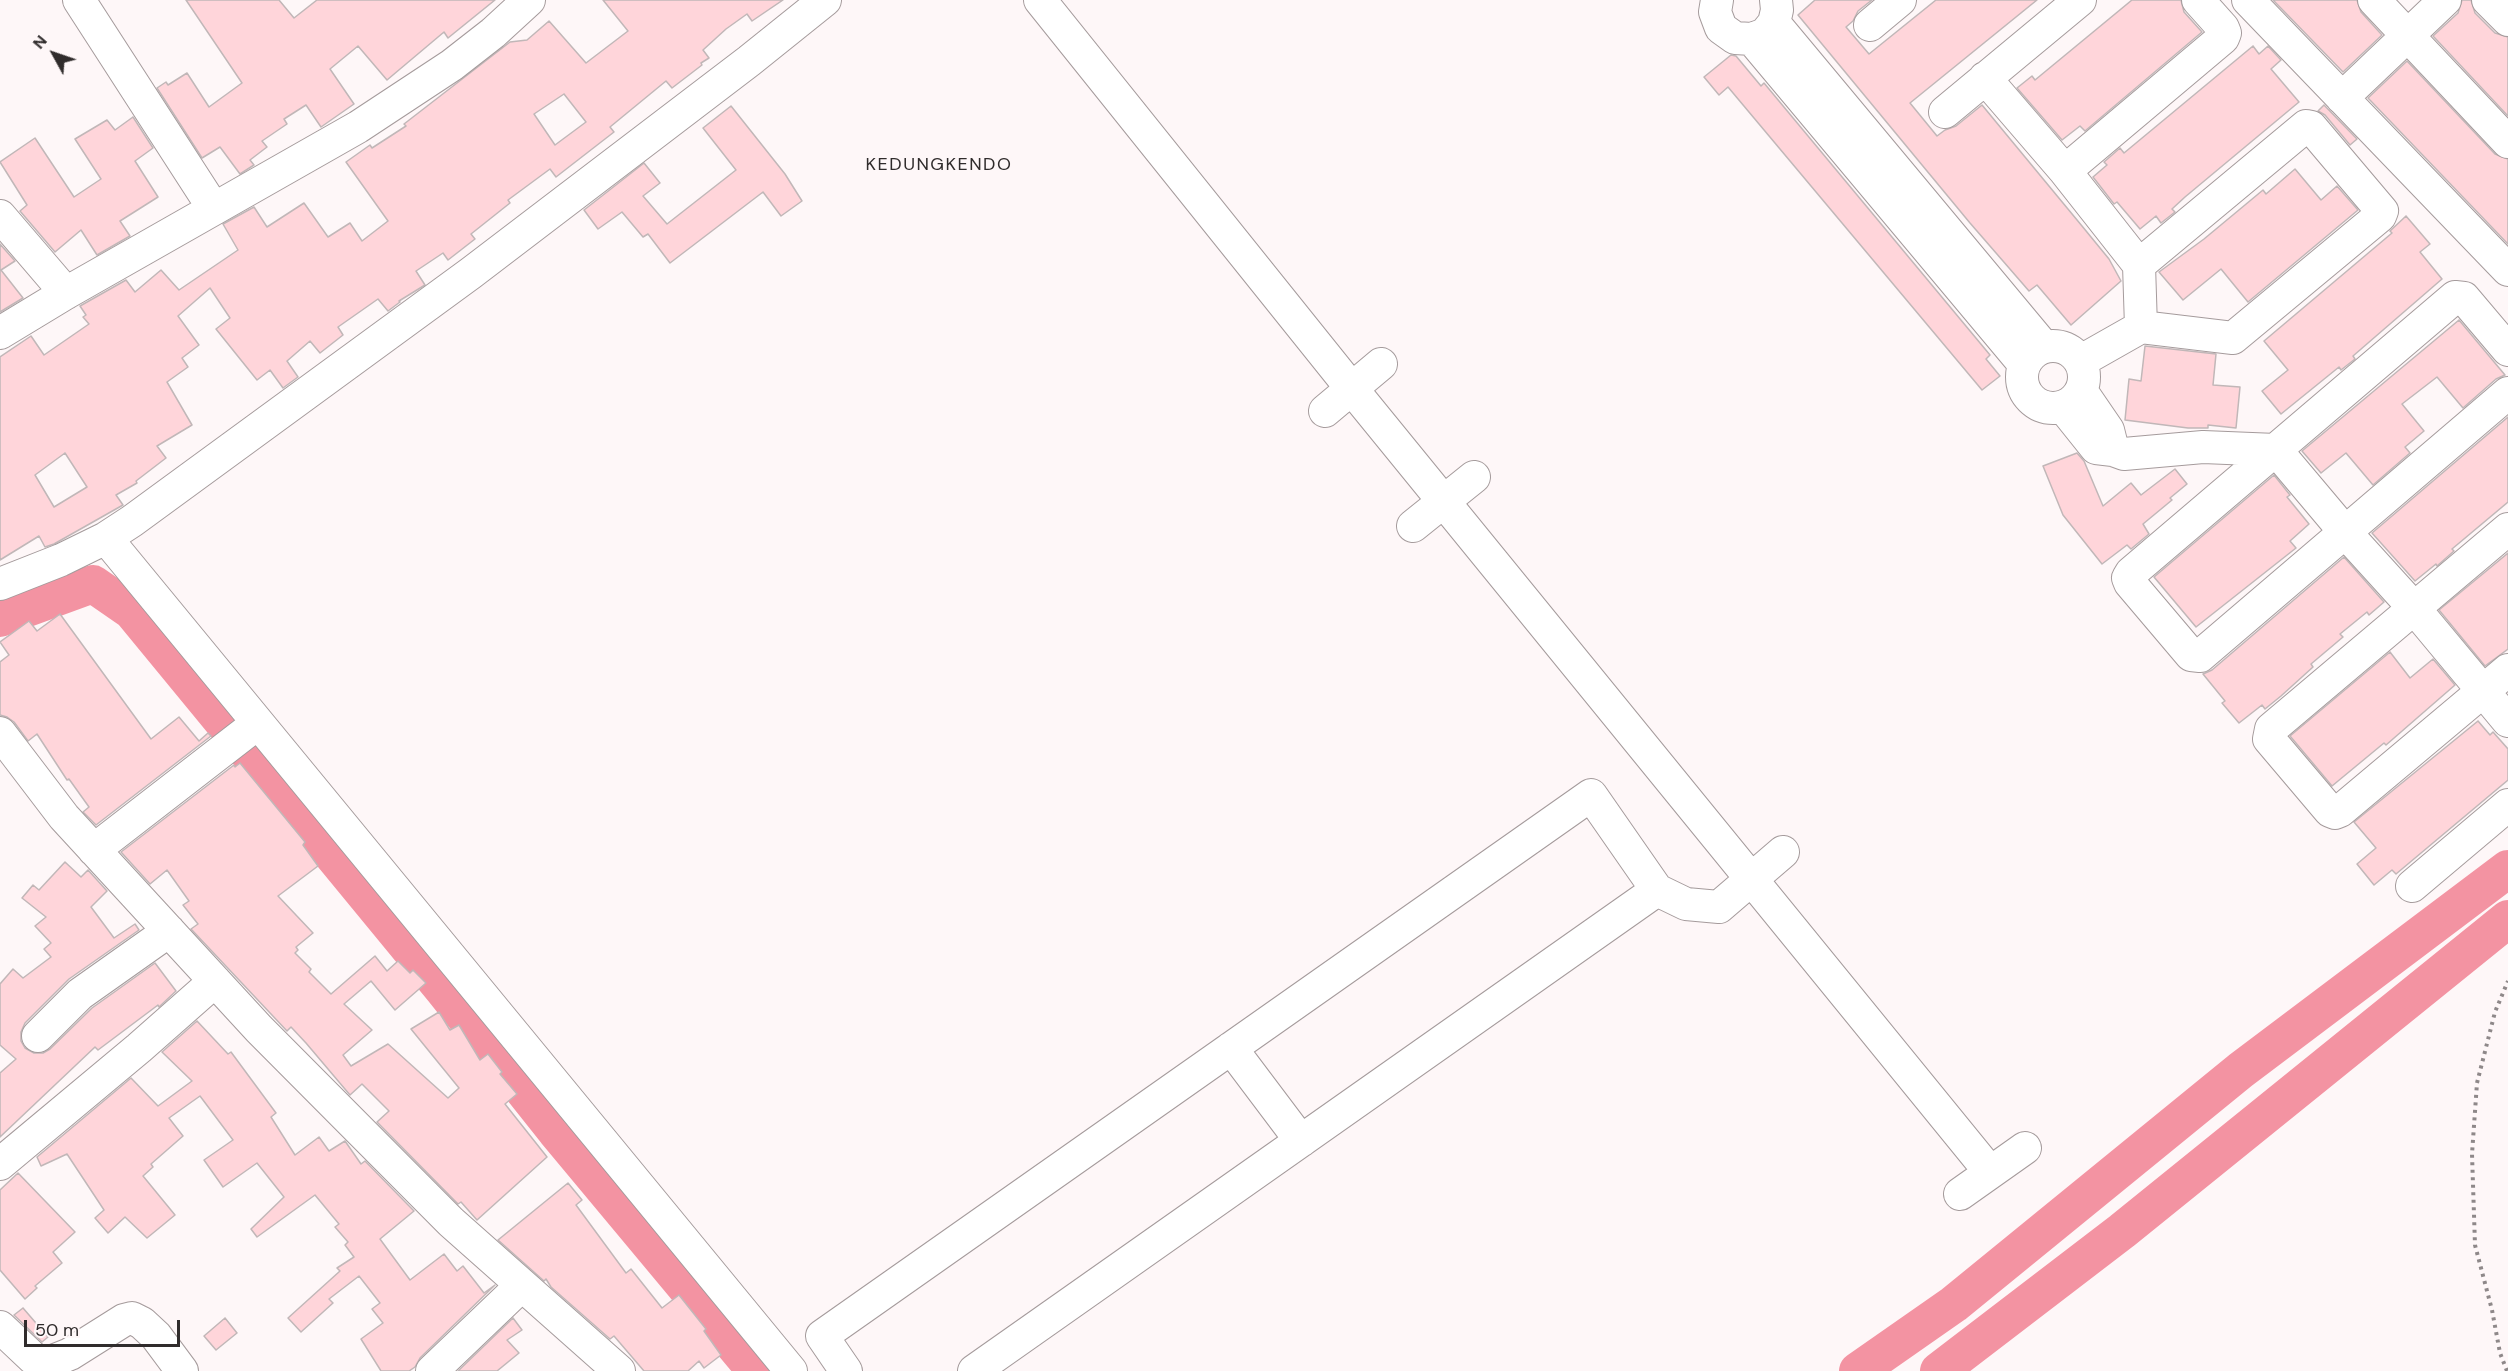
<!DOCTYPE html>
<style>
body{margin:0}
#map{position:relative;width:2508px;height:1371px;overflow:hidden;background:#fef7f8;font-family:"DM Sans",sans-serif}
canvas{display:block}
.north{position:absolute;left:24px;top:24px;width:60px;height:60px;-webkit-text-stroke:4px #fef7f8;paint-order:stroke;rotate:310deg;font-size:16px;font-weight:700;line-height:24px;text-align:center;color:#302c2c}
.north::after{content:'';display:block;margin:auto;width:21px;height:27px;background:#302c2c;clip-path:polygon(50% 0,100% 100%,50% 72%,0 100%)}
.scale{position:absolute;left:24px;top:1320px;width:156px;height:27px;box-sizing:border-box;border:3px solid #302c2c;border-top:0;padding-left:8px;font-size:18px;line-height:21px;white-space:nowrap;color:#302c2c;-webkit-text-stroke:4px #fef7f8;paint-order:stroke}
</style>
<div id="map">
<canvas width="2508" height="1371"></canvas>
<div class="north">N</div>
<div class="scale">50 m</div>
</div>
<script>
const g = document.querySelector('canvas').getContext('2d');
g.lineJoin = 'round';
const toPath = rows => new Path2D(rows.map(r => 'M' + r).join(''));
function trace(path, color, width, dash) { g.strokeStyle = color; g.lineWidth = width; g.lineCap = dash ? 'butt' : 'round'; g.setLineDash(dash || []); g.stroke(path); }
function fillPath(path, color) { g.fillStyle = color; g.fill(path, 'evenodd'); }
function write(font, color, halo, rows, align = 'center') {
  g.font = font + ' "DM Sans",sans-serif'; g.lineWidth = 6; g.setLineDash([]); g.textBaseline = 'middle'; g.strokeStyle = halo; g.fillStyle = color; for (const [text, x, y, turn = 0] of rows) {
    g.save(); g.translate(x, y); g.rotate((+turn || 0) * Math.PI / 180); g.textAlign = isNaN(turn) ? turn : align; if (halo) g.strokeText(text, 0, 0); g.fillText(text, 0, 0); g.restore();
  }
}
const river = toPath([
 [0,618,93,584,132,611,443,989,556,1131,756,1371],
 [1858,1371,1954,1304,2241,1070,2508,869],
 [1939,1371,2122,1231,2508,919]
]);
const building = toPath([
 [186,0,279,0,294,18,317,0,495,0,448,38,444,32,387,80,358,46,330,69,354,104,321,127,306,105,284,119,287,124,262,141,267,147,250,160,254,165,240,174,220,147,202,158,157,88,166,82,168,85,187,73,209,107,242,83,186,0],
 [603,0,783,0,752,21,747,14,726,29,703,50,709,58,701,63,702,65,672,88,666,81,610,127,614,132,556,177,550,169,508,200,510,203,471,234,475,239,448,260,443,253,416,271,425,285,399,301,400,302,388,311,378,299,338,327,343,335,320,353,310,341,287,361,298,377,283,388,270,370,257,380,216,329,230,318,210,288,178,316,199,345,182,358,188,367,167,382,192,425,157,446,166,458,136,481,137,483,116,495,123,505,54,544,45,547,39,536,0,560,0,357,31,336,44,355,89,324,83,317,86,315,80,306,126,280,135,292,161,270,179,290,238,250,223,224,254,207,267,227,304,203,328,237,350,223,362,241,388,221,346,162,370,145,372,148,406,126,404,124,510,42,527,40,549,21,586,63,628,31,603,0],
 [564,94,586,122,555,145,534,114,564,94],
 [65,453,87,487,54,507,35,475,65,453],
 [1815,0,1872,0,1858,11,1853,21,1846,27,1869,54,1936,0,2037,0,1910,103,1937,136,1945,130,1956,126,1982,105,2082,226,2109,259,2121,281,2071,325,2037,285,2029,291,1970,223,1798,15,1815,0],
 [2132,0,2181,0,2184,12,2202,32,2085,131,2080,126,2062,140,2017,88,2032,76,2035,80,2132,0],
 [2273,0,2357,0,2361,12,2382,35,2343,72,2273,0],
 [2462,0,2471,0,2475,13,2495,33,2508,37,2508,116,2433,36,2458,13,2462,0],
 [2253,46,2259,54,2268,46,2281,60,2271,69,2299,102,2185,197,2172,209,2175,212,2161,223,2156,216,2140,229,2117,202,2114,204,2093,177,2107,165,2104,162,2120,148,2124,153,2253,46],
 [1731,55,1736,56,1761,86,1764,83,1990,355,1986,359,2000,376,1982,390,1728,87,1719,95,1704,77,1731,55],
 [2407,61,2495,154,2508,159,2508,244,2368,98,2407,61],
 [2324,105,2357,139,2350,145,2325,115,2318,111,2324,105],
 [731,106,785,174,802,201,781,216,763,192,670,263,648,234,643,237,622,212,598,229,584,210,644,163,660,183,643,196,667,224,736,170,703,128,731,106],
 [133,117,153,148,135,161,158,197,120,221,130,236,97,255,81,230,55,252,20,211,27,205,0,162,35,138,74,197,101,179,75,139,107,120,115,130,133,117],
 [2295,169,2321,200,2337,186,2358,210,2248,302,2221,269,2183,300,2159,272,2204,239,2263,190,2266,194,2295,169],
 [2406,216,2430,244,2420,252,2442,279,2353,356,2355,359,2341,370,2339,367,2281,414,2262,391,2288,370,2264,341,2392,233,2390,231,2406,216],
 [0,244,15,261,1,270,23,298,0,312,0,244],
 [2459,320,2505,375,2496,379,2463,408,2437,377,2402,404,2424,431,2405,447,2410,453,2373,485,2346,453,2321,473,2302,451,2459,320],
 [2145,346,2216,354,2213,385,2240,387,2236,428,2208,425,2208,428,2188,428,2125,420,2129,379,2141,381,2145,346],
 [2508,417,2508,502,2452,549,2454,551,2437,566,2436,564,2415,581,2372,533,2508,417],
 [2077,453,2084,461,2103,506,2131,483,2141,495,2175,469,2187,484,2170,498,2172,500,2143,524,2149,534,2131,549,2127,545,2102,564,2063,515,2043,466,2077,453],
 [2274,475,2290,495,2287,497,2309,524,2290,541,2296,548,2196,627,2154,577,2274,475],
 [2508,553,2508,649,2485,666,2439,610,2508,553],
 [2344,557,2384,602,2369,615,2367,612,2340,634,2343,637,2311,664,2313,667,2281,696,2265,709,2262,705,2239,723,2222,703,2225,701,2203,674,2212,670,2344,557],
 [60,614,151,739,179,717,199,741,208,733,211,736,96,825,83,812,89,807,69,779,67,780,37,734,28,741,14,722,7,717,0,715,0,662,9,655,0,642,29,621,37,631,60,614],
 [2390,652,2410,678,2433,659,2455,685,2386,745,2384,743,2332,786,2290,736,2390,652],
 [2478,721,2490,735,2493,732,2508,749,2508,780,2396,874,2392,870,2374,885,2357,864,2376,848,2354,822,2478,721],
 [240,763,305,842,303,845,318,866,278,896,313,933,296,947,298,950,295,953,311,969,309,972,331,994,375,956,387,971,398,961,410,973,413,970,426,983,395,1010,371,981,344,1004,372,1030,343,1055,351,1066,388,1044,448,1098,459,1088,411,1029,439,1012,450,1030,459,1025,480,1060,488,1054,502,1072,500,1074,517,1094,505,1104,547,1157,477,1220,461,1202,458,1204,377,1122,389,1111,362,1084,350,1095,306,1043,291,1027,287,1031,191,929,198,924,183,905,189,901,167,870,150,884,121,852,234,765,235,767,240,763],
 [65,862,81,877,88,870,107,891,91,907,114,938,135,924,139,930,69,979,25,1023,21,1032,21,1041,25,1048,34,1053,43,1053,50,1049,92,1008,155,963,176,991,159,1007,158,1005,98,1050,95,1047,0,1137,0,1073,16,1059,0,1045,0,984,13,969,23,978,51,957,44,949,51,943,35,926,46,917,22,898,33,885,39,890,65,862],
 [197,1021,228,1054,231,1052,276,1113,271,1117,295,1155,319,1137,329,1151,345,1141,361,1164,365,1161,414,1211,380,1239,410,1280,444,1254,457,1271,463,1266,484,1293,495,1285,420,1358,415,1367,409,1371,381,1371,361,1339,383,1323,372,1309,380,1303,359,1276,329,1299,333,1303,301,1332,288,1318,340,1271,337,1268,354,1257,345,1245,348,1242,335,1227,339,1224,315,1195,257,1237,251,1229,284,1197,257,1163,223,1187,204,1160,233,1140,200,1096,169,1118,183,1136,151,1164,153,1167,143,1176,175,1215,147,1238,125,1217,108,1233,95,1218,104,1210,67,1154,41,1166,37,1157,131,1078,158,1106,192,1081,162,1052,197,1021],
 [18,1173,75,1232,53,1252,62,1263,35,1286,37,1288,25,1299,0,1270,0,1190,18,1173],
 [568,1183,582,1200,576,1205,626,1273,631,1269,662,1308,679,1295,706,1329,704,1331,721,1355,704,1368,699,1361,688,1371,644,1371,614,1336,610,1339,551,1287,546,1279,544,1281,498,1240,568,1183],
 [23,1308,48,1337,42,1342,14,1315,23,1308],
 [225,1318,237,1333,216,1350,204,1336,225,1318],
 [513,1318,522,1330,507,1340,519,1353,497,1371,458,1371,513,1318]
]);
const path = toPath([
 [2507,1371,2500,1353,2492,1310,2475,1245,2472,1154,2477,1083,2495,1012,2508,981]
]);
const minor = toPath([
 [79,0,214,209],
 [1040,0,1352,389,1990,1172],
 [1717,0,1715,12,1721,28,1735,38,1752,39,1765,34,1774,23,1777,10,1776,0],
 [2248,0,2508,270],
 [2374,0,2508,142],
 [2488,0,2508,20],
 [1774,23,2044,347],
 [1870,25,1900,0],
 [1752,39,2024,364],
 [1985,78,2065,171,2139,265,2141,327],
 [2342,98,2445,0],
 [1945,112,2080,0],
 [2065,171,2223,38,2225,33,2223,28,2198,0],
 [0,216,66,293],
 [0,333,66,293,358,127,452,65,493,33,529,0],
 '2022 377a31 31 0 1 1 62 0a31 31 0 1 1-62 0Z',
 [2508,350,2464,298,2455,297,2131,573,2128,578,2130,583,2191,655,2200,656,2508,393],
 [2081,361,2141,327,2233,338,2380,216,2382,211,2311,127,2306,126,2139,265],
 [2064,408,2096,448,2113,450,2108,430,2082,392],
 [1325,411,1381,364],
 [2113,450,2124,454,2203,447,2276,450,2345,532,2414,608,2508,721],
 [1413,526,1474,477],
 [2508,529,2271,729,2269,739,2330,811,2335,813,2340,811,2508,670],
 [106,538,791,1371],
 [0,584,61,560,106,538,132,521,471,273,749,61,825,0],
 [0,733,64,817,259,1029,451,1222,619,1371],
 [94,850,258,723],
 [2412,886,2508,805],
 [1657,890,1686,904,1719,907,1783,852],
 [38,1036,80,994,169,931],
 [1231,1048,1301,1141],
 [0,1164,139,1048,215,981],
 [1960,1194,2025,1148],
 [0,1327,33,1358,40,1362,50,1362,70,1354,124,1320,132,1318,142,1323,156,1336,182,1371],
 [432,1371,522,1285],
 [846,1371,822,1336,1591,795,1657,890,974,1371]
]);
const quarterNames = [
 ["KEDUNGKENDO",939,165]
];
trace(river, '#f393a2', 38);
fillPath(building, '#ffd5da');
trace(building, '#c1b7b8', 1.5);
trace(minor, '#a59b9c', 34);
trace(path, '#8e8889', 4, [3, 4.5]);
trace(minor, '#fff', 32);
g.letterSpacing = '1.5px';
write('18px', '#302c2c', '#fef7f8', quarterNames);
g.letterSpacing = '0px';
</script>
